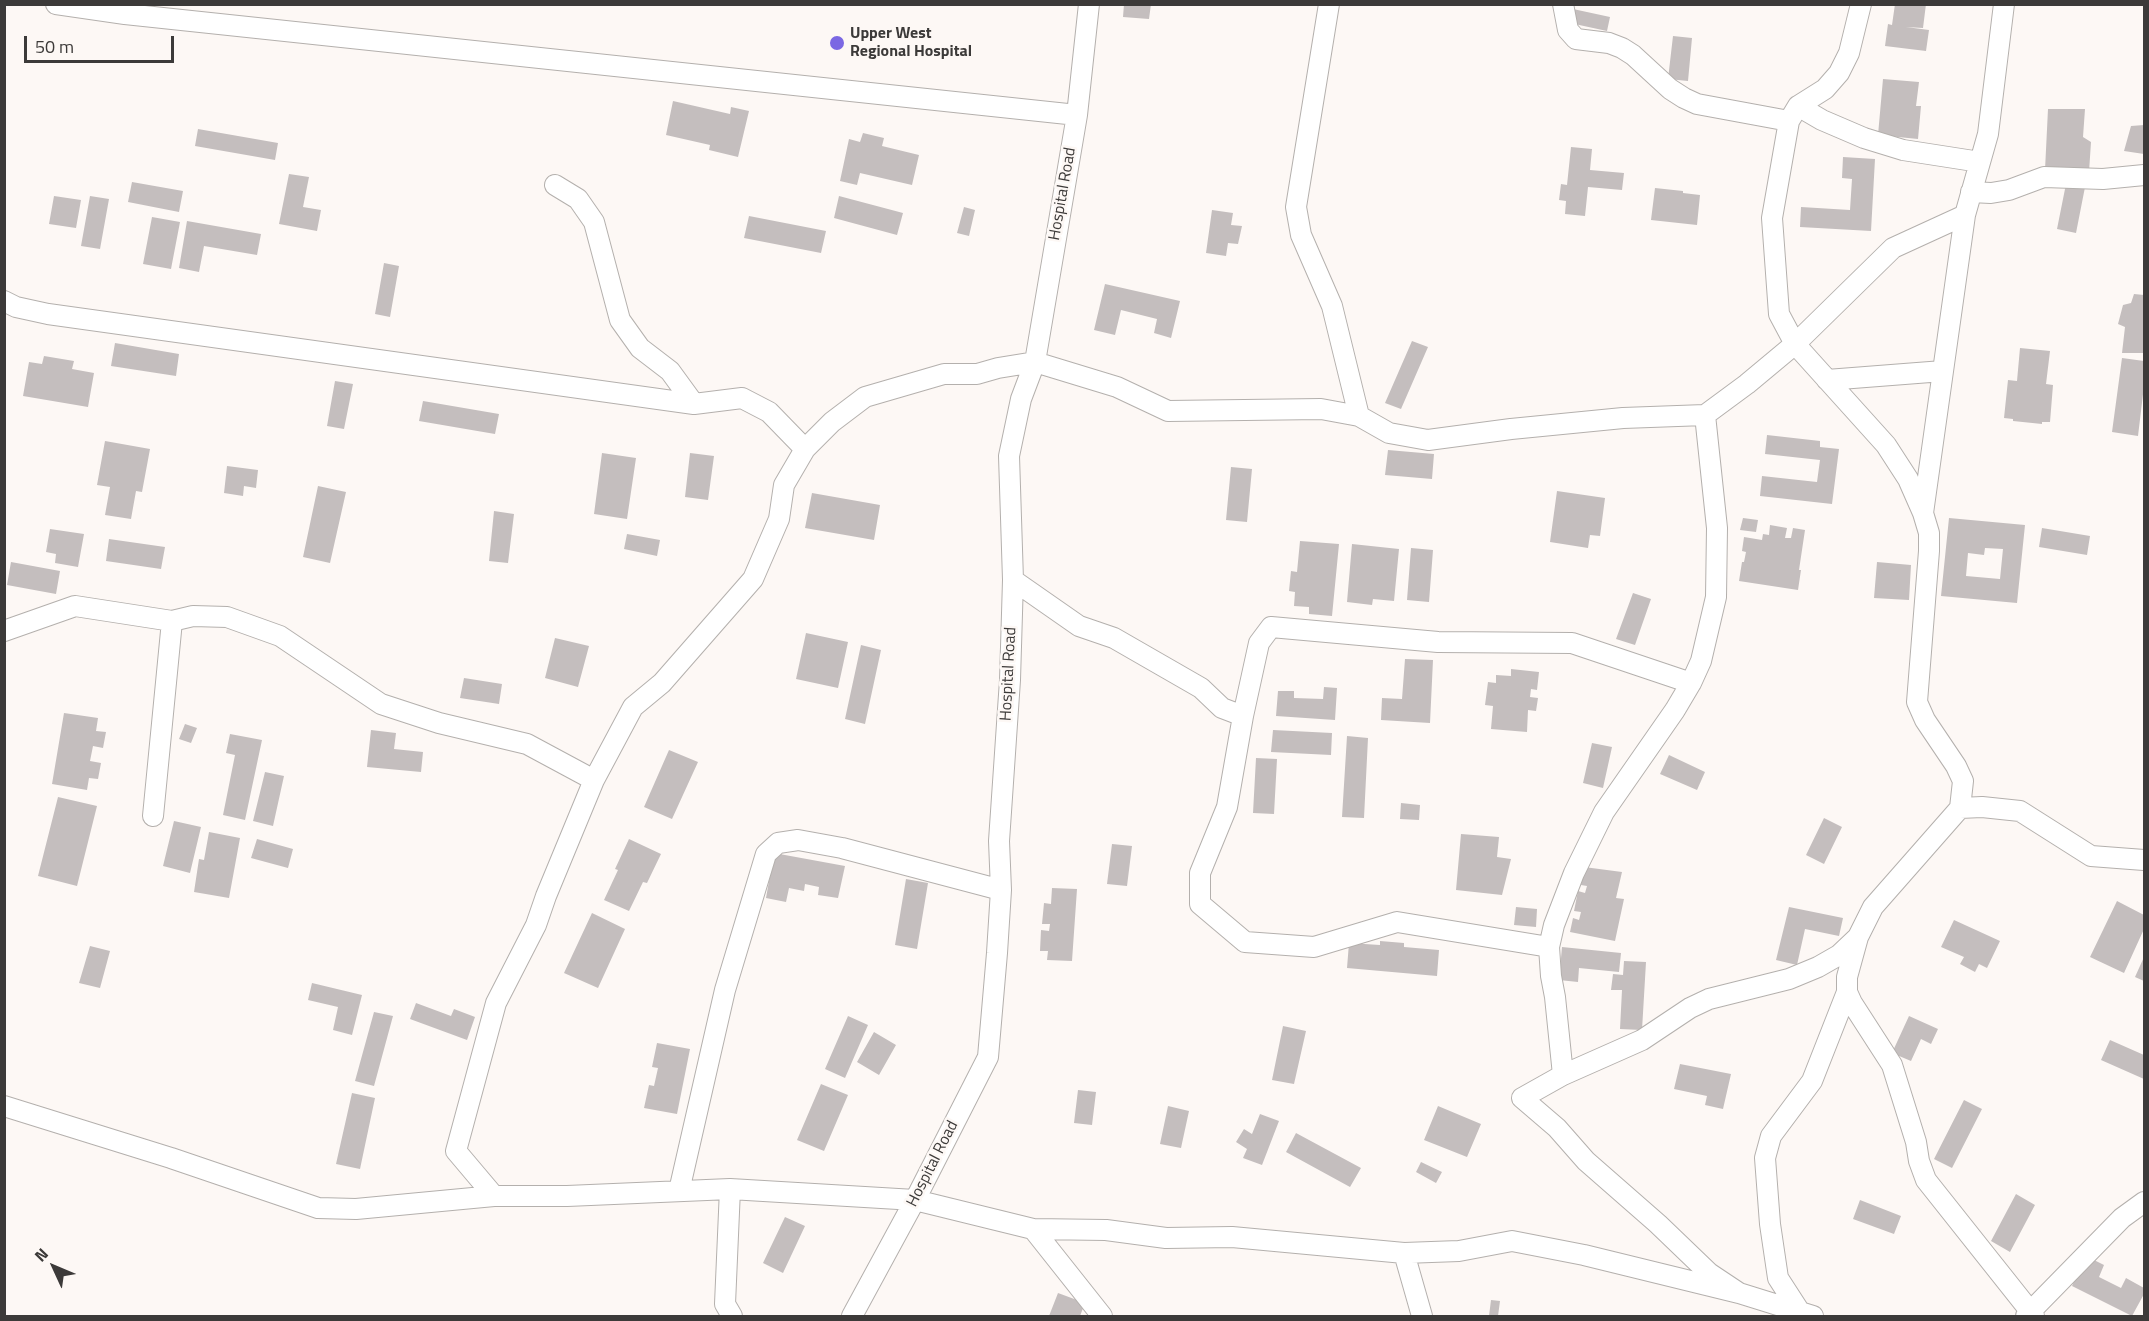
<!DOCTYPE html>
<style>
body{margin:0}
#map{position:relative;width:2149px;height:1321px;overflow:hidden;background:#fdf8f5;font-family:"Titillium Web",sans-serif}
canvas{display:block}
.frame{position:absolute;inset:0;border:6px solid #3c3a39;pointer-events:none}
.north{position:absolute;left:24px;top:1237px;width:60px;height:60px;-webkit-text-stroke:4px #fdf8f5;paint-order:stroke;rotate:314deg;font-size:16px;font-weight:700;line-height:24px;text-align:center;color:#3c3a39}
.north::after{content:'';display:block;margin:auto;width:21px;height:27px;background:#3c3a39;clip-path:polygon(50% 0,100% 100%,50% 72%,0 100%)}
.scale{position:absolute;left:24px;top:36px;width:150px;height:27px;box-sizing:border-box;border:3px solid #3c3a39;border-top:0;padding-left:8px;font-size:18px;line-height:21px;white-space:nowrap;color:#3c3a39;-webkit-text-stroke:4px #fdf8f5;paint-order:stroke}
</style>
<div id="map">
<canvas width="2149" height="1321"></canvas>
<div class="frame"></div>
<div class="north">N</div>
<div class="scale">50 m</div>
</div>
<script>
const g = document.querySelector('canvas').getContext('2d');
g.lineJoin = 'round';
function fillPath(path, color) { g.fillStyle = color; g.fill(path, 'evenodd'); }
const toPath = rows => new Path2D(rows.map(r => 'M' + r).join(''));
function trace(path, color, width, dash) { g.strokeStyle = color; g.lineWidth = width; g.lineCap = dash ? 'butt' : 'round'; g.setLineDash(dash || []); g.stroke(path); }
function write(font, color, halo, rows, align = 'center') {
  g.font = font + ' "Titillium Web",sans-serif'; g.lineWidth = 5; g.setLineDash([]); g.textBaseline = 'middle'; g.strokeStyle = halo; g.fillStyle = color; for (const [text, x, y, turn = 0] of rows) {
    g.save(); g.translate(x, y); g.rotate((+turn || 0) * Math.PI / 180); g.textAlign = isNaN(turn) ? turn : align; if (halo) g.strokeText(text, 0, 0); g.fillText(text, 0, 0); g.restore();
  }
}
const building = toPath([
 [1124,4,1151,4,1149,19,1123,17],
 [1895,4,1926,4,1923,28,1906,27,1929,30,1926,51,1885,46,1888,24,1892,25],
 [1573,9,1610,17,1607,31,1570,23],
 [1673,36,1692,38,1688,81,1668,79],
 [1883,79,1919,82,1916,106,1921,106,1918,139,1878,135],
 [673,101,730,114,731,107,749,111,738,157,709,150,710,145,666,135],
 [2048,109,2085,109,2083,137,2091,142,2089,172,2045,170],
 [2144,125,2144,154,2124,151,2131,126],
 [198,129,278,143,275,160,195,146],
 [863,133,884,138,882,146,919,155,912,185,860,173,857,185,840,181,849,139,860,142],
 [1571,147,1592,149,1590,170,1624,173,1622,190,1588,187,1585,216,1565,214,1566,201,1559,200,1561,184,1567,185],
 [1843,157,1875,159,1871,231,1800,227,1801,207,1850,210,1852,179,1842,178],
 [289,174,309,177,303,207,321,210,317,231,279,224],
 [2067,179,2086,182,2076,233,2057,229],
 [132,182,183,191,179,212,128,202],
 [1655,188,1683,191,1683,193,1700,195,1697,225,1651,220],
 [54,196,81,200,76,228,49,224],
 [90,196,109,199,100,249,81,246],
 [839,196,903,213,897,235,834,218],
 [964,207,975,210,969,236,957,233],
 [1212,210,1233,213,1231,225,1242,226,1238,244,1228,243,1226,256,1206,253],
 [749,216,826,231,821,253,744,238],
 [152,217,180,222,171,269,143,264],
 [187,221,261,234,257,255,204,246,199,272,179,268],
 [384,263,399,266,390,317,375,314],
 [1105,284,1180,301,1171,338,1154,333,1157,319,1121,310,1115,335,1094,330],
 [2134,294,2144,295,2144,353,2122,353,2125,327,2118,324,2123,305,2131,303],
 [1412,341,1428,347,1401,409,1385,403],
 [115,343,179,354,176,376,111,366],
 [2020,348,2050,351,2046,384,2053,385,2050,422,2042,422,2042,424,2013,421,2013,419,2004,418,2008,380,2017,381],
 [44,356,74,361,72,369,94,373,88,407,23,396,29,362,42,364],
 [2122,358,2144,361,2144,386,2138,436,2112,432],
 [335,381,353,384,344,429,327,426],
 [423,401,499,414,495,434,419,421],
 [1767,435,1820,441,1820,447,1839,449,1832,504,1760,496,1762,476,1817,482,1820,460,1765,454],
 [105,441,150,449,142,492,136,491,131,519,105,515,110,487,97,485],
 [1388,450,1434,454,1432,479,1385,475],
 [602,453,636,458,627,519,594,514],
 [690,453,714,456,708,500,685,497],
 [227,466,258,470,256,488,244,486,243,496,224,493],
 [1231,467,1252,469,1247,522,1226,520],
 [318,486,346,492,330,563,303,557],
 [1557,491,1605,498,1600,536,1590,535,1588,548,1550,542],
 [812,493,880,505,874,540,805,528],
 [494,511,514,514,508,563,489,561],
 [1743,518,1758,520,1756,532,1740,530],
 [1949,518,2025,525,2017,603,1941,596],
 [1985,548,2003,549,2000,579,1966,576,1968,553,1984,555],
 [1770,525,1787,528,1785,538,1791,538,1793,528,1805,530,1799,570,1801,570,1798,590,1739,581,1742,562,1744,562,1746,552,1742,551,1744,537,1762,540,1763,534,1769,535],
 [2042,528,2090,536,2087,555,2039,547],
 [50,529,84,534,78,567,55,563,56,554,46,552],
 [627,534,660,540,657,556,624,549],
 [109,539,165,547,161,569,106,561],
 [1300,541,1339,544,1332,616,1309,614,1309,607,1294,606,1295,592,1289,591,1291,571,1297,572],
 [1352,544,1399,549,1394,601,1373,599,1372,605,1347,602],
 [1411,548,1433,550,1429,602,1407,600],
 [11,562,60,571,56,594,7,585],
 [1877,562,1911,565,1909,600,1874,598],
 [1633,593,1651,599,1635,645,1616,639],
 [806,633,848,642,838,688,796,679],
 [555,638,589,646,578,687,545,678],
 [861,645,881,650,865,724,845,719],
 [1405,659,1433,660,1430,723,1381,720,1382,698,1402,699],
 [1511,669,1539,672,1537,690,1531,689,1530,697,1538,698,1536,711,1528,710,1527,732,1491,729,1493,706,1485,705,1488,682,1496,683,1496,675,1511,676],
 [464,678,502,684,499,704,460,698],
 [1324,687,1337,688,1335,720,1276,716,1278,691,1294,691,1294,698,1323,699],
 [64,713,98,718,96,731,106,732,103,748,93,746,90,761,101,763,98,779,89,778,87,790,52,784],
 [185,724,197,728,191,743,179,739],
 [371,730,396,733,394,749,423,752,421,772,367,767],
 [1273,730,1332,733,1331,755,1271,752],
 [230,734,262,740,245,820,223,815,235,755,226,753],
 [1347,736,1368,738,1364,818,1342,817],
 [1592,743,1612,747,1603,788,1583,783],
 [669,750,698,762,672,819,644,807],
 [1669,755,1705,772,1697,790,1660,774],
 [1256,758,1277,759,1274,814,1253,813],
 [265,772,284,776,273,826,253,821],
 [58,797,97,806,77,886,38,876],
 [1401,803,1420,805,1419,820,1400,819],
 [1824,818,1842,827,1824,864,1806,855],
 [174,821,201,827,190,873,163,866],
 [209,832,240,838,229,898,194,892,199,859,204,860],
 [1461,834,1499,837,1497,857,1511,859,1502,895,1456,890],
 [257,839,293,849,288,868,251,858],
 [629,839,661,854,647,883,643,882,629,911,604,900,618,870,615,869],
 [1112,844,1132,846,1127,886,1107,884],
 [774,853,845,866,838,898,818,895,819,887,805,884,804,891,789,888,786,902,766,898],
 [1584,867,1622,872,1616,898,1624,899,1615,941,1570,932,1573,918,1579,920,1581,912,1574,911,1578,891,1585,893,1587,886,1581,885],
 [906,879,928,883,917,949,895,945],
 [1052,888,1077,889,1072,961,1047,960,1048,951,1040,951,1041,930,1049,931,1050,924,1042,924,1044,903,1051,904],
 [2117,901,2144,915,2144,929,2124,973,2090,957],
 [1516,907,1537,909,1536,927,1514,925],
 [1789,907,1843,918,1839,936,1805,929,1797,965,1776,960],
 [592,913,625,929,598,988,564,973],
 [1954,920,2000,941,1987,968,1979,964,1975,972,1960,964,1964,957,1941,947],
 [1380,941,1404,943,1404,947,1439,950,1437,976,1347,968,1349,943,1380,945],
 [90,946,110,951,100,988,79,983],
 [1562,947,1621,953,1619,972,1579,968,1578,982,1559,980],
 [2144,957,2144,981,2135,977],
 [1624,961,1646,962,1642,1030,1620,1029,1622,990,1611,990,1613,974,1623,975],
 [312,983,362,995,352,1035,333,1030,338,1007,308,1000],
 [416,1003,451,1016,454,1009,475,1017,467,1040,410,1019],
 [374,1012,393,1016,374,1086,355,1081],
 [848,1016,868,1025,845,1078,825,1069],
 [1909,1016,1938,1029,1931,1044,1921,1039,1911,1061,1892,1053],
 [1283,1026,1306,1031,1294,1084,1272,1080],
 [874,1032,896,1045,879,1075,857,1062],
 [2110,1040,2144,1055,2144,1079,2101,1060],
 [657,1043,690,1049,677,1114,644,1108,649,1085,654,1086,658,1068,652,1067],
 [1680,1064,1731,1074,1723,1109,1705,1105,1707,1096,1674,1089],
 [821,1084,848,1095,824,1151,797,1140],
 [1078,1090,1096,1092,1092,1125,1074,1123],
 [352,1093,375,1098,360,1169,336,1164],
 [1964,1100,1982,1109,1952,1168,1934,1159],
 [1168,1106,1189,1111,1181,1148,1160,1144],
 [1438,1106,1481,1124,1467,1157,1424,1140],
 [1260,1114,1279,1121,1262,1165,1243,1158,1247,1149,1236,1142,1244,1129,1252,1134],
 [1296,1133,1361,1168,1350,1187,1286,1152],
 [1421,1162,1442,1172,1436,1183,1416,1172],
 [2016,1194,2035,1205,2010,1252,1991,1241],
 [1860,1200,1901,1216,1894,1234,1853,1219],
 [785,1217,805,1226,783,1273,763,1263],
 [2086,1256,2104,1265,2099,1277,2121,1288,2126,1278,2144,1288,2144,1294,2132,1316,2072,1286],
 [1058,1293,1085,1303,1080,1316,1049,1316],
 [1491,1300,1500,1301,1498,1316,1489,1316]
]);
const minor = toPath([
 [56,4,125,14,1077,115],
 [1329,4,1296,207,1301,235,1332,306,1359,416],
 [1563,4,1568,30,1576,39,1609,43,1622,48,1633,55,1670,89,1684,98,1697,104,1789,121],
 [1861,4,1849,53,1839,73,1825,89,1798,106,1789,121,1772,218,1779,314,1795,344,1886,445,1908,479,1923,513,1929,533,1929,551,1917,702,1925,720,1956,766,1963,781,1960,808,1873,907,1858,937,1847,977,1847,992,1852,1003,1892,1065,1916,1142,1919,1161,1926,1180,2034,1316],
 [1798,106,1822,120,1864,138,1903,150,1980,162],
 [555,185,578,199,594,222,620,320,640,348,670,371,694,404],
 [1971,192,1991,193,2009,190,2044,177,2103,179,2144,175],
 [4,301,16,307,48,314,694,404,742,398,769,412,805,449],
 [1827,380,1943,371],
 [1923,513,1965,215,1988,134,2004,4],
 [1013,580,1079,626,1114,638,1201,688,1222,708,1243,716,1227,807,1200,873,1200,904,1245,942,1314,947,1397,922,1549,947],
 [4,631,75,606,172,621,193,616,227,617,280,636,381,704,439,723,527,744,594,780,633,707,662,683,753,579,779,519,784,485,805,449,832,422,865,397,944,374,977,374,998,368,1035,362,1117,387,1168,411,1321,409,1359,416,1389,433,1428,440,1511,429,1623,418,1705,415,1747,384,1795,344,1893,248,1965,215],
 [1243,716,1259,643,1271,627,1438,642,1572,643,1691,683],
 [1960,808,1982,807,2020,811,2091,856,2144,860],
 [153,816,172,621],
 [1563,1075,1555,997,1551,976,1549,947,1554,925,1574,873,1604,812,1675,710,1691,683,1701,661,1716,597,1717,528,1705,415],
 [4,1106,171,1158,318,1208,356,1209,494,1196,567,1196,730,1189,725,1304,732,1316],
 [730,1189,915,1200,1033,1229,1106,1230,1166,1238,1232,1237,1404,1253,1459,1251,1512,1241,1584,1255,1739,1293],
 [679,1191,725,990,766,854,778,843,798,840,842,848,1001,890],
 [494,1196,456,1151,496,1003,536,925,546,896,594,780],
 [1033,1229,1102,1316],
 [1404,1253,1422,1316],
 [1800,1312,1778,1278,1770,1224,1765,1158,1771,1136,1812,1081,1847,992],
 [852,1316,915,1200,988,1057,997,953,1001,890,999,841,1010,680,1013,580,1009,456,1021,399,1035,362,1077,115,1089,4],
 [1813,1316,1739,1293,1709,1273,1658,1224,1586,1161,1557,1128,1522,1098,1563,1075,1642,1040,1690,1008,1709,999,1789,979,1818,967,1839,955,1858,937],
 [2026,1316,2122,1218,2144,1202]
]);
const markers = [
 [837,43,8,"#7b68e3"]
];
const poiNames = [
 ["Upper West",850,34],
 ["Regional Hospital",850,52]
];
const streetNames = [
 ["Hospital Road",1063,194,-80],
 ["Hospital Road",1009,674,-87],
 ["Hospital Road",933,1164,-63]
];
fillPath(building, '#c4bebe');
trace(minor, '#b4b0ad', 22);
trace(minor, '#fff', 20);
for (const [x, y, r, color] of markers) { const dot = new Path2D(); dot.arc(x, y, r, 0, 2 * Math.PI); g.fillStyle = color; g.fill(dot); trace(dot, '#fdf8f5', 2); }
write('bold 16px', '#3c3a39', '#fdf8f5', poiNames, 'left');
write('16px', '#3c3a39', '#fdf8f5', streetNames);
</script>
